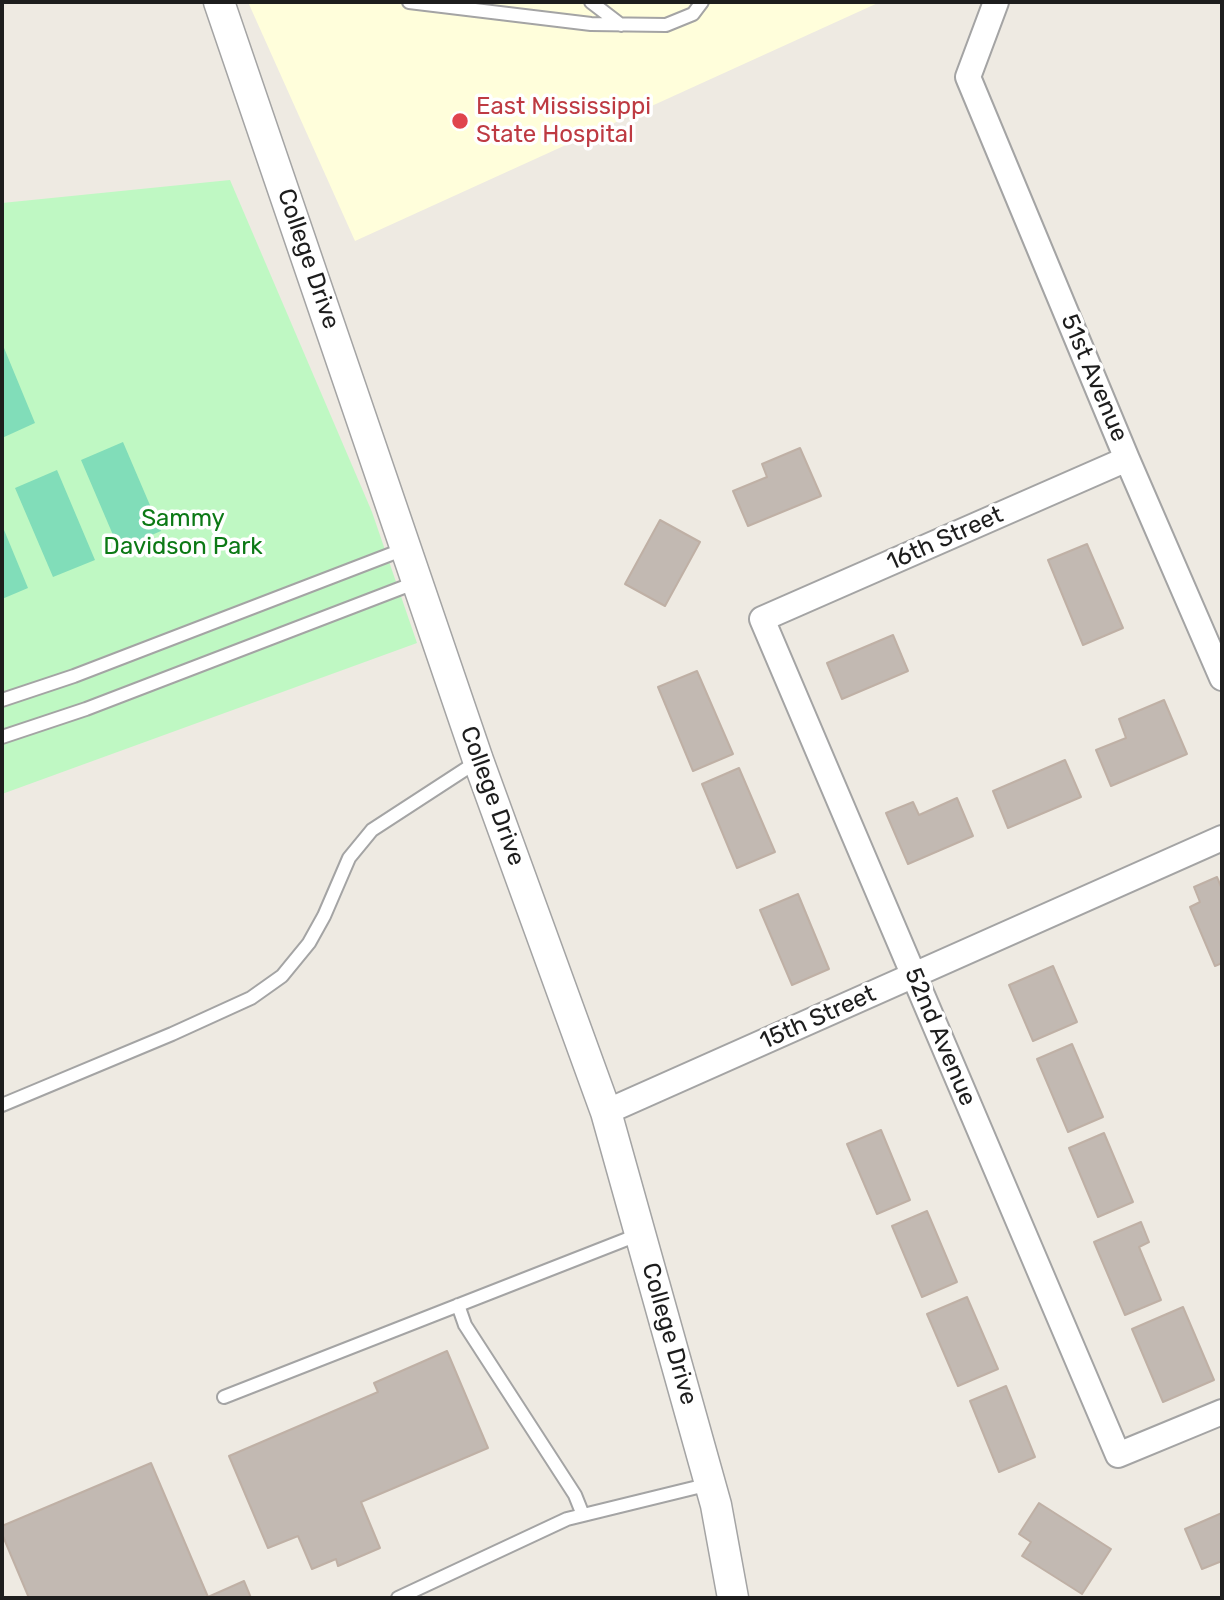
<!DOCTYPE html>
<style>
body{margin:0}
#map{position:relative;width:1224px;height:1600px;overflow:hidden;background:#eeeae2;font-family:Rubik,sans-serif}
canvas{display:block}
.frame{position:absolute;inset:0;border:4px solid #1d1d1d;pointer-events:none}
</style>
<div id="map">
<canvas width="1224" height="1600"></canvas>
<div class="frame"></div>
</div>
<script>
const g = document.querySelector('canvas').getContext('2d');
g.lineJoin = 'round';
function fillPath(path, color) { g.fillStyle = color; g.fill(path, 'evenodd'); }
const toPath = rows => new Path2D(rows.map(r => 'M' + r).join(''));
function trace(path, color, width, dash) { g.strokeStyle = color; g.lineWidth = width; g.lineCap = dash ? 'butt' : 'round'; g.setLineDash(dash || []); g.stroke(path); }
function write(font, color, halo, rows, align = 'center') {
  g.font = font + ' Rubik,sans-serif'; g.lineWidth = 7; g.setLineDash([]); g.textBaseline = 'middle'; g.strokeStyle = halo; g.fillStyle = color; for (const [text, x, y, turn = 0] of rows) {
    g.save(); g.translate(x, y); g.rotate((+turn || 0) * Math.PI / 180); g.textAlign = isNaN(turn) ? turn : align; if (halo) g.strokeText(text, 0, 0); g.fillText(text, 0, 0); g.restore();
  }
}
const education = toPath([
 [248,2,880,2,355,241]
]);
const park = toPath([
 [230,180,372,512,417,643,2,794,2,203]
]);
const pitch = toPath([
 [2,343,35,423,2,438],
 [123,442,161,531,119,549,81,460],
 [57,470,95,560,53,577,15,488],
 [2,525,28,588,2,599]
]);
const building = toPath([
 [800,448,821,496,748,526,733,491,767,477,762,464,800,448],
 [660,520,700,542,665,606,625,584,660,520],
 [1087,544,1123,628,1083,645,1048,560,1087,544],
 [893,635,908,671,842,699,827,663,893,635],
 [697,671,733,754,693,771,658,687,697,671],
 [1164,700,1187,754,1111,786,1096,750,1126,738,1119,719,1164,700],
 [1065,760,1081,797,1008,828,993,791,1065,760],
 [739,768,775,852,737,868,702,784,739,768],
 [957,798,973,836,908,864,886,813,913,802,919,815,957,798],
 [1217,877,1222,889,1222,963,1215,966,1190,907,1200,902,1194,887,1217,877],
 [798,894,829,969,792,985,760,910,798,894],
 [1053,966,1077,1022,1033,1041,1009,985,1053,966],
 [1072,1044,1103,1117,1068,1132,1037,1059,1072,1044],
 [881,1130,910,1200,877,1214,847,1144,881,1130],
 [1104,1133,1133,1202,1098,1217,1069,1148,1104,1133],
 [927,1211,957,1282,922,1297,892,1226,927,1211],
 [1141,1222,1149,1242,1139,1247,1161,1300,1125,1315,1094,1242,1141,1222],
 [967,1297,998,1369,958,1386,927,1314,967,1297],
 [1183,1307,1214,1380,1163,1402,1132,1329,1183,1307],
 [447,1351,488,1448,361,1502,380,1548,338,1566,336,1559,312,1569,298,1536,268,1548,229,1456,378,1392,374,1383,447,1351],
 [1006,1386,1035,1457,999,1472,970,1401,1006,1386],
 [151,1463,208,1597,244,1581,251,1598,29,1598,2,1534,2,1526,151,1463],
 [1039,1503,1111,1549,1082,1594,1022,1556,1031,1542,1019,1534,1039,1503],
 [1222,1513,1222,1561,1202,1569,1185,1529,1222,1513]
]);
const service = toPath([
 [409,2,591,24,666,25,693,14,702,2],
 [591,2,621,25],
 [2,700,74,676,407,548],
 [2,737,86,709,417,582],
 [2,1105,172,1034,251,998,282,976,309,943,324,916,349,858,372,830,478,761],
 [458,1305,465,1325,575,1495,583,1515],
 [224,1397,640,1234],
 [398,1598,567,1519,710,1484]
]);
const minor = toPath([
 [996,2,968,77,1127,459,1222,678],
 [1127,459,762,619,1118,1455,1222,1412],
 [606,1112,1222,838]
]);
const tertiary = toPath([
 [219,2,478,760,606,1112,716,1505,733,1598]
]);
const markers = [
 [460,121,9,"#e0444e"]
];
const healthNames = [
 ["East Mississippi",476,107],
 ["State Hospital",476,135]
];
const streetNames = [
 ["College Drive",308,259,71],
 ["51st Avenue",1094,378,67],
 ["16th Street",945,539,-24],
 ["College Drive",492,796,70],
 ["15th Street",818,1018,-24],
 ["52nd Avenue",940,1037,67],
 ["College Drive",669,1334,74]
];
const parkNames = [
 ["Sammy",183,519],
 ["Davidson Park",183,547]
];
fillPath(education, '#fffedb');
fillPath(park, '#bff8c3');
fillPath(pitch, '#81ddb9');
fillPath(building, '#c2b9b2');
trace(building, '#bfb0a5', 2);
trace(service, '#a4a4a4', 16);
trace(minor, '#a4a4a4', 28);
trace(tertiary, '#a4a4a4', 33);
trace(service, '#fff', 12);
trace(minor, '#fff', 24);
trace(tertiary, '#fff', 30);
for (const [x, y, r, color] of markers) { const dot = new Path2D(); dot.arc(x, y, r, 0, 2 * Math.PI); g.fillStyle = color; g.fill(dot); trace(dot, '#fff', 2.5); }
write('24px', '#be3a42', '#fff', healthNames, 'left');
write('24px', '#1d1d1d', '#fff', streetNames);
write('24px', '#0c7915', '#fff', parkNames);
</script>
